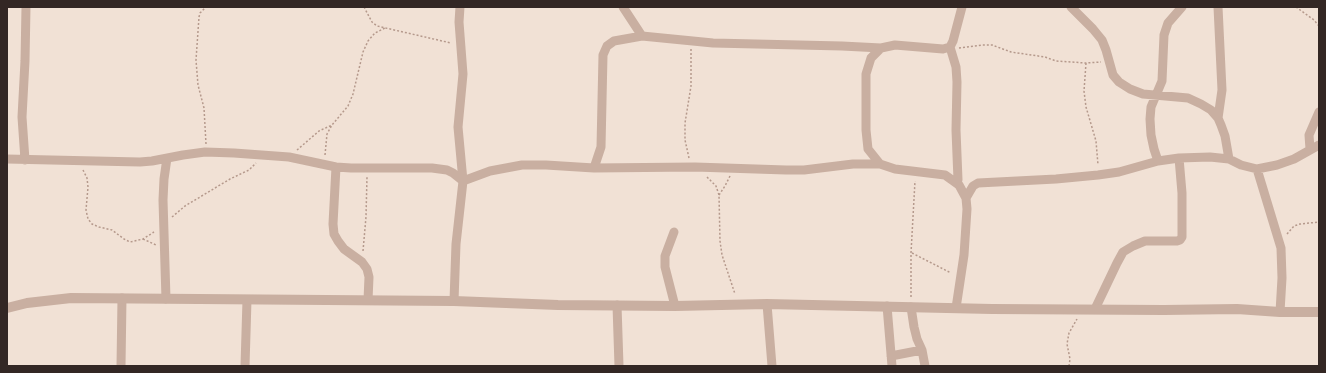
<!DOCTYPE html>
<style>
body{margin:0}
#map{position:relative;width:1326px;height:373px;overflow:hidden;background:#f1e1d5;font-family:Ubuntu,sans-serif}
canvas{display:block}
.frame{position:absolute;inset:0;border:8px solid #332724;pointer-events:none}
</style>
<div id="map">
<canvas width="1326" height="373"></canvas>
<div class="frame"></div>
</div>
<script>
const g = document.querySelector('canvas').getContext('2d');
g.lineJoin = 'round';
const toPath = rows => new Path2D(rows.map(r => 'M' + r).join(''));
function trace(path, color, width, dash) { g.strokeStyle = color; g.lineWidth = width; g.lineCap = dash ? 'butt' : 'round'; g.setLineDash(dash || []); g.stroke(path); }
const path = toPath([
 [364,7,372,22,377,26,451,43],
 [1281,7,1292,7],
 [1296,7,1314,20,1319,26],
 [959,48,982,45,992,45,1011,52,1045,57,1056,61,1086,63,1101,62],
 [1086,63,1084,91,1086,107,1096,141,1098,165],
 [206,144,204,108,198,85,196,60,199,17,200,13,206,7],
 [297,150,319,131,332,125],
 [325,155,327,134,332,125,348,106,353,94,363,52,368,41,375,33,385,28],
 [689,158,685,140,685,123,691,86,691,49],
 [83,170,87,178,88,187,86,210,88,219,92,224,99,227,112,230,124,239,130,242,143,239,154,232],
 [707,177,716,186,719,195,720,241,722,255,735,294],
 [719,195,725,186,730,176],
 [172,217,185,206,230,179,249,170,256,163],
 [1287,234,1294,226,1300,224,1319,222],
 [143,239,156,245],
 [363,251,366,217,367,177],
 [912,253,951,273],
 [911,297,911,253,915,181],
 [1069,366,1070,359,1067,344,1069,333,1077,319]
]);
const minor = toPath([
 [623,7,642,36],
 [1071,7,1093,29,1102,40,1106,50,1113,75,1119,82,1130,89,1143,94,1188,98,1201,104,1211,110,1218,118,1221,125,1225,136,1229,159],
 [950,47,956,67,957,82,956,130,958,180],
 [1218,118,1222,90,1218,7],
 [1310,149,1309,135,1319,112],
 [7,159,140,162,152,161,183,155,205,152,234,153,289,157,336,167,351,168,432,168,447,170,453,173,463,181,490,171,522,165,546,165,594,168,695,167,786,170,804,170,853,164,880,164,895,169,945,175,959,185,966,198,967,209,964,255,956,308],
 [25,160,22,117,25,61,26,7],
 [1158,161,1154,149,1151,135,1150,119,1151,107,1162,81,1164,35,1168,23,1182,7],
 [880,164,868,149,866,130,866,74,871,58,881,48,895,45,943,49,950,47,953,41,962,7],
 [336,167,333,224,334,234,338,241,344,249,362,262,367,269,369,277,368,300],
 [594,168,601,147,603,55,607,46,614,41,642,36,713,43,842,46,881,48],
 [1257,169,1281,248,1282,278,1280,312],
 [966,198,973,186,978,183,1056,179,1098,175,1119,172,1158,161,1179,158,1210,157,1229,159,1241,165,1257,169,1277,165,1294,159,1319,145],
 [674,232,665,256,665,267,675,306],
 [166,299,163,200,164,179,167,158],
 [454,301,456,244,463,181,458,127,463,74,459,22,460,7],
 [767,304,772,366],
 [617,305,619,366],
 [887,306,892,366],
 [911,307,914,327,917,339,922,350,925,366],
 [1095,309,1117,263,1123,252,1133,246,1145,241,1177,241,1180,240,1182,237,1182,193,1179,158],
 [891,356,922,350],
 [121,366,122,298],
 [245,366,247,300]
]);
const tertiary = toPath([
 [7,308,27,303,71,298,454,301,558,305,675,306,767,304,992,309,1164,310,1237,309,1280,312,1319,312]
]);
trace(path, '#b5998c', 1.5, [2, 2]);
trace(minor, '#c9afa1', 9);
trace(tertiary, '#c9afa1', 10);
</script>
